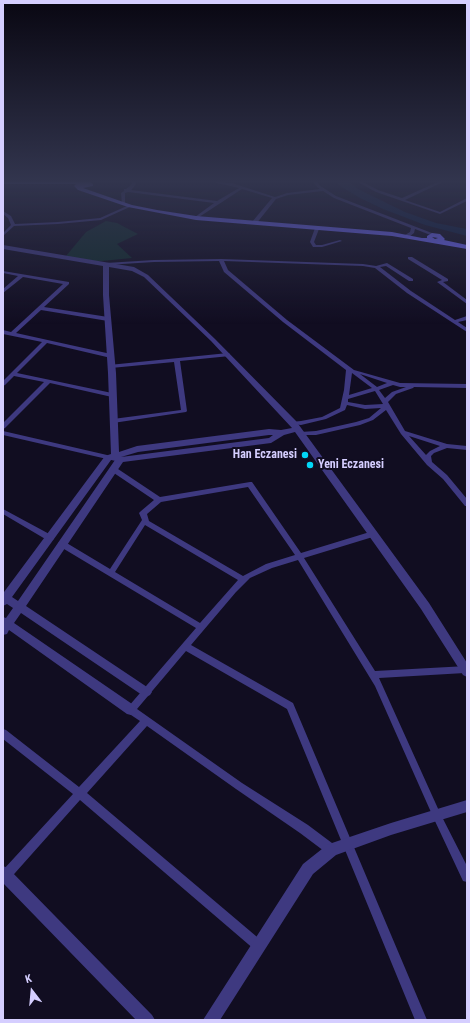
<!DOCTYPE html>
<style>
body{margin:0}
#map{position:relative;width:470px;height:1023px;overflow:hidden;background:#110d21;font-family:"Roboto Condensed",sans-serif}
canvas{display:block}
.frame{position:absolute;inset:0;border:4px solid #d5ceff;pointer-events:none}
.north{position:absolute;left:12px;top:971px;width:40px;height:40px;-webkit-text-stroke:3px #110d21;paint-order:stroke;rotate:344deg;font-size:11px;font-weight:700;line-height:16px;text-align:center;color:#d5ceff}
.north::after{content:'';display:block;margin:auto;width:14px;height:18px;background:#d5ceff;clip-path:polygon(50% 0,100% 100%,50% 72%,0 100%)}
</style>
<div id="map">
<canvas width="470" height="1023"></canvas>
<div class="frame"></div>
<div class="north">K</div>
</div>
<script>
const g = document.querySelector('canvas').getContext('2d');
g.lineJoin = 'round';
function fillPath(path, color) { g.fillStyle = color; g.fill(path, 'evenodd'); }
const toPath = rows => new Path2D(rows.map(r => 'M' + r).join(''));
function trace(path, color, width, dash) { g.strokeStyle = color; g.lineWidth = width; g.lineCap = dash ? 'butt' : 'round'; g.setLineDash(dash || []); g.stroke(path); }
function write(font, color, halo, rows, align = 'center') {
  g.font = font + ' "Roboto Condensed",sans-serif'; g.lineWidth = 4; g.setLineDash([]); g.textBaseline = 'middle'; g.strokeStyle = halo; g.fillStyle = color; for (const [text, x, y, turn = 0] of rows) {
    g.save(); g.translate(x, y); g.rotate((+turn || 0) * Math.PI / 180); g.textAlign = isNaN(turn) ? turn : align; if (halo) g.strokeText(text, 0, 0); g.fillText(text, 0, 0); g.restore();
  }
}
const green = toPath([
 [106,221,117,223,138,234,117,244,132,258,102,261,86,261,66,256,86,232]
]);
const water = toPath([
 [336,181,348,181,358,189,405,212,436,223,467,229,467,236,425,225,383,209,360,198,340,186]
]);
const minor = toPath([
 [133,181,137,181,134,187,131,190,217,201,239,188,208,181,232,183,275,197,287,193,320,189,317,187,313,181,317,181,319,185,336,196,437,235,433,236,415,229,414,233,409,237,405,237,405,235,410,232,411,228,334,198,323,191,288,195,276,199,256,224,252,224,252,222,272,198,242,189,196,219,194,218,195,217,214,203,128,192,125,193,125,203,122,204,121,193,124,191,124,189,126,189,131,185,133,181],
 [356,181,361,181,378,190,402,198,440,181,445,181,405,200,440,212,467,198,467,201,440,214,376,192,356,181],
 [129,205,132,206,101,220,58,224,14,226,3,236,3,233,11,225,8,218,3,214,3,211,11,216,15,224,58,222,100,218,129,205],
 [315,228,319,229,314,242,316,245,322,245,340,240,342,241,322,247,313,247,310,242,315,228],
 [408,257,412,257,448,279,448,281,443,282,467,300,467,304,437,282,442,280,408,259,408,257],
 [221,259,363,264,376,266,387,263,413,279,413,281,409,281,386,266,380,267,411,291,455,320,467,316,467,320,458,322,467,328,467,332,407,293,375,268,363,266,224,261,228,270,287,320,354,370,400,383,467,384,467,388,414,387,413,388,396,394,388,402,405,431,447,444,467,446,467,450,447,448,434,453,431,456,432,462,447,475,467,499,467,506,465,506,443,479,427,465,401,434,386,410,373,420,360,425,316,435,298,435,297,434,300,432,316,431,356,422,369,418,381,408,365,409,347,405,345,410,326,419,301,425,291,424,290,423,291,422,301,421,322,417,340,408,344,390,346,370,283,322,224,272,219,261,154,262,106,265,104,264,106,263,154,260,221,259],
 [352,373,372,388,349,395,352,373],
 [360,374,387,383,377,387,360,374],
 [393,385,400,387,406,387,392,392,385,398,379,390,393,385],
 [375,391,383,404,365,405,348,402,348,399,375,391],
 [409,436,440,446,430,451,426,455,409,436],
 [3,271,69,282,69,284,44,307,108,317,111,319,108,321,41,310,16,333,111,354,114,356,111,358,47,343,17,373,112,393,114,394,114,396,112,397,50,383,5,428,3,429,3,423,44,382,14,376,5,385,3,386,3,381,42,342,3,334,3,330,11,332,63,284,23,277,3,293,3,289,18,276,3,273,3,271],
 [228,353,230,354,230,356,180,361,187,411,186,412,113,423,110,421,113,419,181,410,174,362,111,368,108,366,109,365,228,353],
 [3,431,120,458,123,460,120,462,3,435,3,431],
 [111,467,115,467,160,497,250,482,252,482,301,553,373,531,376,532,377,534,376,536,304,558,375,671,467,666,467,672,465,673,379,678,440,813,467,866,467,882,463,881,434,819,375,686,298,560,272,568,250,578,236,592,191,645,293,703,427,1020,415,1020,287,709,186,651,137,709,242,783,308,825,336,846,337,850,336,854,332,855,328,854,300,833,236,789,147,726,87,793,263,942,265,946,263,950,259,952,255,950,80,800,7,882,3,883,3,870,73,794,3,739,3,729,6,730,79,787,140,721,128,713,127,710,128,707,196,628,59,546,58,544,59,542,62,541,65,542,110,569,142,520,139,513,141,511,154,500,111,471,110,469,111,467],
 [248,487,295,555,266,564,243,576,149,521,147,514,161,502,248,487],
 [145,525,238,580,200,623,115,572,145,525],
 [3,509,53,536,54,538,53,540,47,540,3,514,3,509]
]);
const tertiary = toPath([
 [3,245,134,267,148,275,215,339,296,421,429,603,467,663,467,677,463,675,421,609,295,432,284,435,271,443,123,462,26,606,150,689,152,692,150,695,146,697,142,695,21,613,14,623,135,706,137,710,135,714,131,715,127,714,9,630,7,634,3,635,3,617,6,618,13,608,7,604,3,606,3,592,4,592,105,456,111,454,108,373,103,295,103,266,3,249,3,245],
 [109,267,132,271,144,277,211,341,292,428,281,430,269,429,137,446,119,452,116,373,109,295,109,267],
 [269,435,273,435,269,438,121,457,138,452,269,435],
 [114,459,115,460,18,601,12,597,111,460,114,459],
 [467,800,467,812,391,835,336,855,313,874,220,1020,203,1020,303,864,327,845,332,843,391,823,467,800],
 [3,866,8,868,152,1015,155,1020,136,1020,3,883,3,866]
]);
const secondary = toPath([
 [3,181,89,181,93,184,93,186,83,188,132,205,157,210,196,216,392,232,422,238,427,238,427,236,432,233,440,234,445,239,444,240,467,245,467,249,392,236,196,220,128,207,78,190,74,186,76,184,3,184,3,181],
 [432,237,438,238,435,239,432,237]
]);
const markers = [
 [305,455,4,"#02d7f7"],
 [310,465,4,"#02d7f7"]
];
const poiNames = [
 ["Han Eczanesi",297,455],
 ["Yeni Eczanesi",318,465,"left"]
];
fillPath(green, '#102b2b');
fillPath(water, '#0c1e42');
fillPath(minor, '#3e3980');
fillPath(tertiary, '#3e3980');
fillPath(secondary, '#6e66fe');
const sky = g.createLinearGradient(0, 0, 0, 324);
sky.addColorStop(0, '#090712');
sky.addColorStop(0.56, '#32354e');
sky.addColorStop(1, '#32354e00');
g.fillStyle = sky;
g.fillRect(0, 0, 470, 324);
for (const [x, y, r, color] of markers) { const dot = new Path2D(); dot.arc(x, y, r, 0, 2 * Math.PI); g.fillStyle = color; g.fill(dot); trace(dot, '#110d21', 1.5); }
write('bold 12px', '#d5ceff', '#110d21', poiNames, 'right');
</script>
